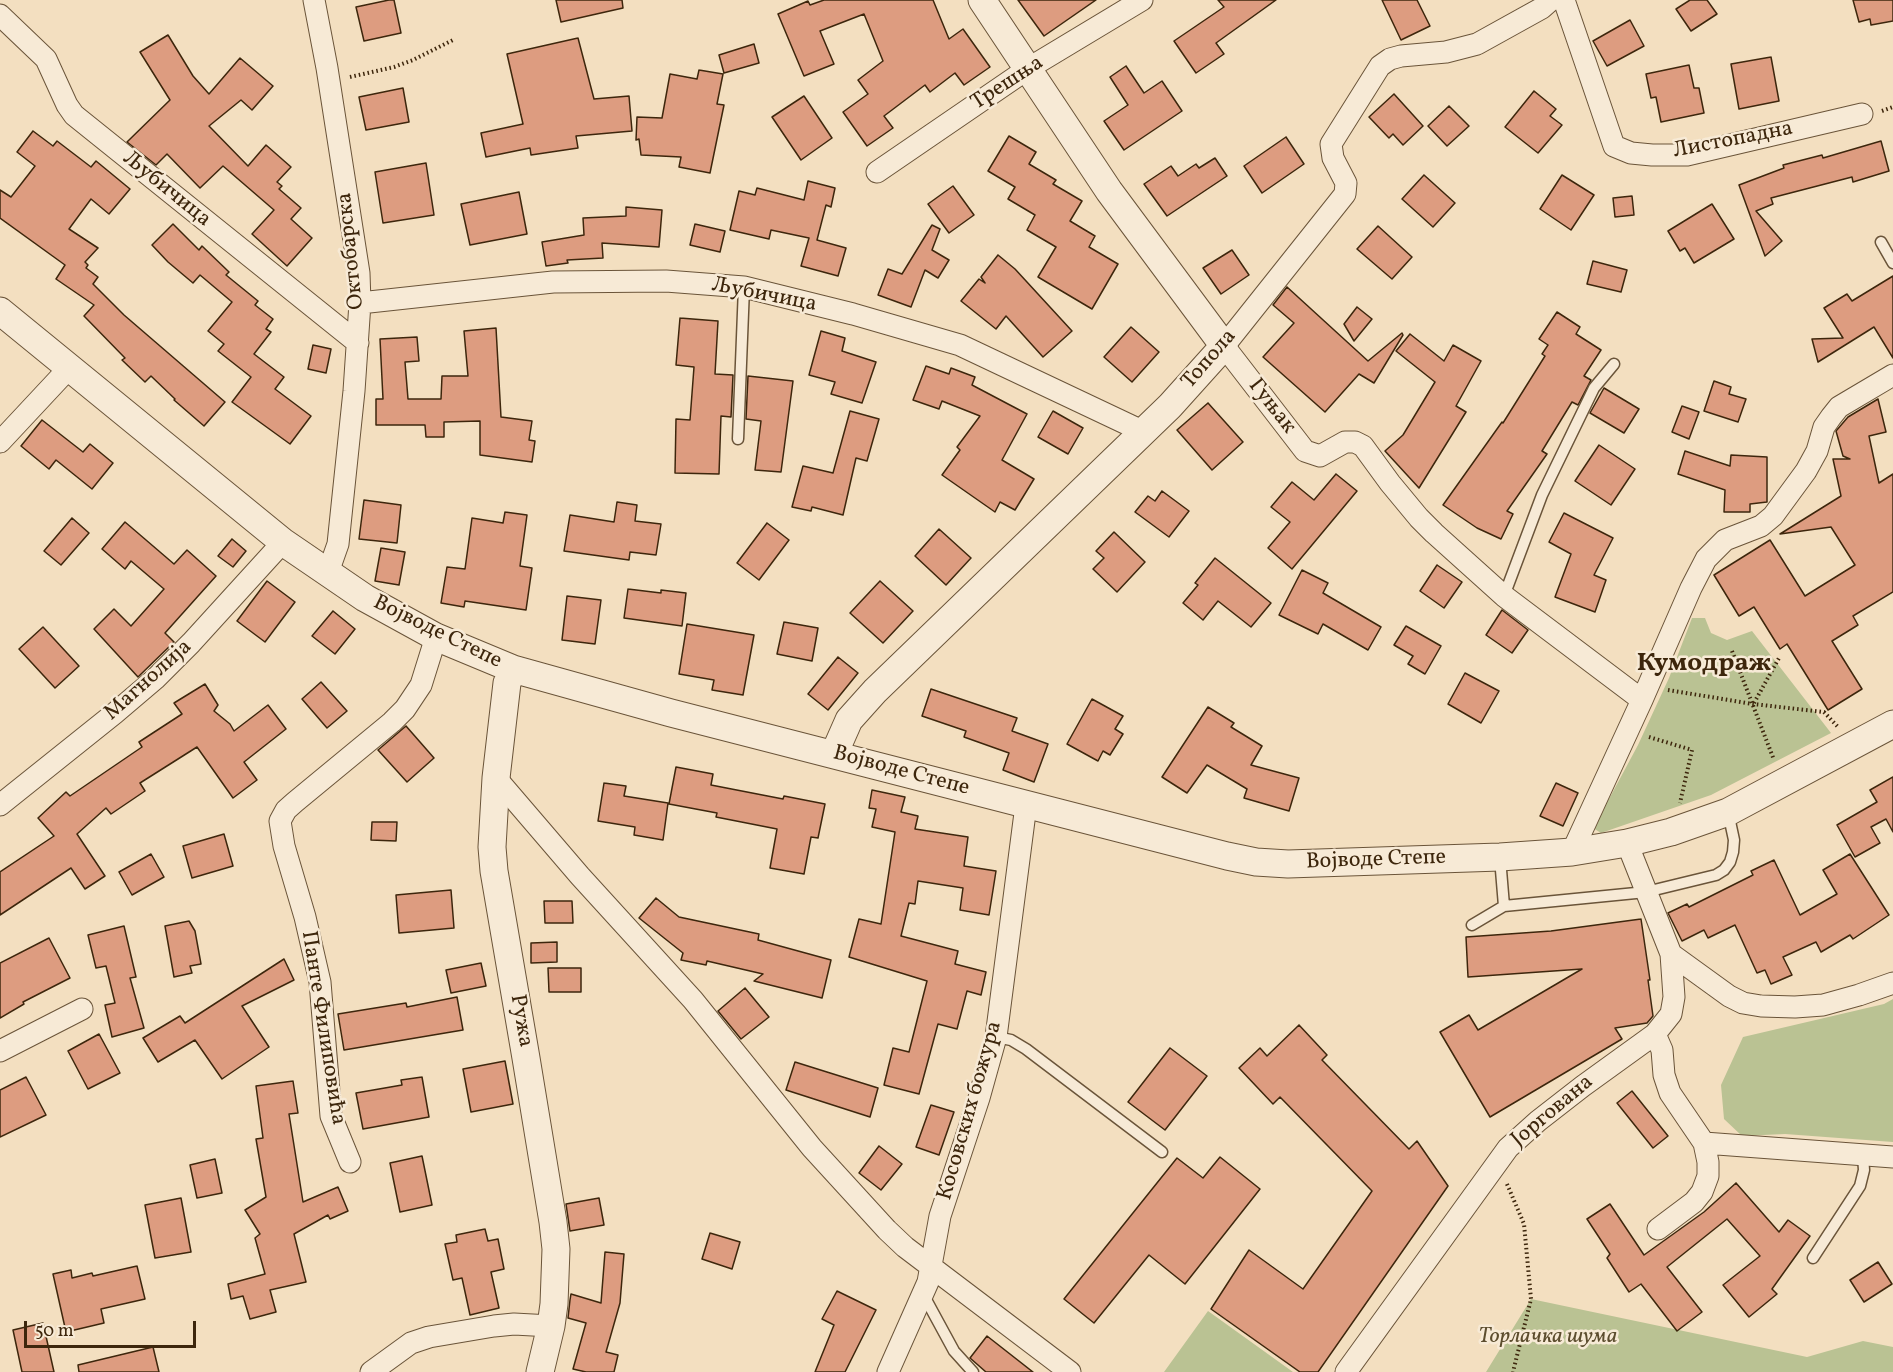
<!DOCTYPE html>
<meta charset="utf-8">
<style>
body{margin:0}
#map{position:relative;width:1893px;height:1372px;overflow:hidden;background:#f3dfc0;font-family:Vollkorn,serif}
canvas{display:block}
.scale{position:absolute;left:24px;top:1321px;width:172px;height:27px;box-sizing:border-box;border:3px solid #3d260c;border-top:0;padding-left:8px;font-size:18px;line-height:21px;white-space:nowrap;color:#3d260c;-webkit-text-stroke:4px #f7ead6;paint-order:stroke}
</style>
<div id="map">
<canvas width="1893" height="1372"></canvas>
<div class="scale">50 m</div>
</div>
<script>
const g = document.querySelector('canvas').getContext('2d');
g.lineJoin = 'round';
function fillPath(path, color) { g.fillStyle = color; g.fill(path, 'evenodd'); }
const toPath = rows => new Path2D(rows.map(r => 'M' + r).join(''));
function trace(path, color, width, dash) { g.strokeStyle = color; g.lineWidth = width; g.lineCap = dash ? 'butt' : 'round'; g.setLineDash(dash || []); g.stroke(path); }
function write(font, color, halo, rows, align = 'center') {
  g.font = font + ' Vollkorn,serif'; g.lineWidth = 5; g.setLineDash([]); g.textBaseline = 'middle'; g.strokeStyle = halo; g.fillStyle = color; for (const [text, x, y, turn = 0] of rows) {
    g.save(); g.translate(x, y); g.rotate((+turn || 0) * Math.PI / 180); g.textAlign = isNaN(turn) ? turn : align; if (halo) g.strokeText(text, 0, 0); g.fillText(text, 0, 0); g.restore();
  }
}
const green = toPath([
 [1692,618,1705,618,1711,633,1727,640,1752,631,1831,733,1711,795,1601,833,1593,828,1593,822,1609,799,1638,745,1669,678],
 [1893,999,1893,1142,1785,1134,1742,1136,1724,1119,1721,1085,1743,1037,1884,1004],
 [1531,1299,1807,1357,1863,1341,1893,1347,1893,1372,1486,1372],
 [1208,1311,1293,1372,1164,1372]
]);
const building = toPath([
 [389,0,394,0,401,33,364,41,356,7,389,0],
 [556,0,622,0,623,8,561,22,556,0],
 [824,0,933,0,949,39,963,29,990,67,964,85,955,73,930,92,925,85,884,116,893,128,867,146,843,112,868,94,858,80,883,61,864,14,820,31,834,64,804,76,778,14,808,1,810,5,824,0],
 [1018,0,1096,0,1044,36,1018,0],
 [1218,0,1276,0,1216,43,1224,54,1196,73,1174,41,1224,7,1218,0],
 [1382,0,1417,0,1430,26,1401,40,1382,0],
 [1690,0,1707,0,1717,14,1691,31,1676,9,1690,0],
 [1853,0,1893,0,1893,21,1871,25,1870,19,1859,22,1853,0],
 [1630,20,1644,46,1607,66,1593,41,1630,20],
 [168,35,193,76,209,94,240,58,273,86,252,110,241,100,209,126,248,166,266,145,291,167,277,182,282,186,279,189,301,208,291,219,312,238,287,266,252,234,274,210,223,166,200,188,167,154,156,165,127,142,170,100,140,52,168,35],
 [578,38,594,99,629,96,632,131,576,136,578,148,531,155,530,148,486,157,481,133,523,124,507,54,578,38],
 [754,44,759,63,724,73,719,55,754,44],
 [1771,57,1779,101,1739,109,1731,64,1771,57],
 [1689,65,1694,88,1699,88,1704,113,1661,122,1656,97,1651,98,1646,74,1689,65],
 [1126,66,1144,93,1162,81,1182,111,1124,150,1104,121,1128,105,1110,77,1126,66],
 [699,70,723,74,717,104,724,105,710,173,679,167,681,157,641,155,639,139,636,140,637,117,662,118,670,74,697,79,699,70],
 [403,88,409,122,366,130,359,97,403,88],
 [1534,91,1556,109,1550,116,1562,125,1538,153,1505,127,1534,91],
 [1394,94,1423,126,1403,145,1393,134,1389,138,1369,117,1394,94],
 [804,96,832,138,801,160,772,117,804,96],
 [1449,106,1469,126,1447,146,1428,126,1449,106],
 [33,131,53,146,57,141,91,167,96,161,130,189,109,214,91,199,69,229,98,248,85,262,88,265,86,268,98,277,93,284,124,315,225,402,204,426,174,400,175,399,151,376,145,382,122,360,125,358,84,316,94,305,56,279,65,265,0,218,0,190,11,197,35,166,17,152,33,131],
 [1009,136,1036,152,1029,164,1056,180,1053,184,1082,201,1070,221,1095,236,1089,247,1118,264,1092,309,1038,277,1056,247,1027,230,1035,215,1008,199,1015,187,988,171,1009,136],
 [1286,137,1304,164,1262,193,1244,166,1286,137],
 [1881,141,1889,171,1853,182,1852,177,1771,198,1773,204,1756,211,1782,241,1765,256,1739,185,1784,168,1783,165,1822,155,1823,158,1881,141],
 [1215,158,1227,176,1167,216,1144,184,1171,166,1178,176,1196,164,1199,168,1215,158],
 [426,163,434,215,383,223,375,172,426,163],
 [1424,175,1455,203,1433,227,1402,199,1424,175],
 [1562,175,1594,195,1571,230,1540,209,1562,175],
 [808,181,835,188,831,207,826,205,817,240,846,248,838,276,801,266,809,238,771,230,769,239,730,230,739,191,755,195,757,188,804,200,808,181],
 [953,186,974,215,949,233,928,204,953,186],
 [519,192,527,234,470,245,461,204,519,192],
 [1632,196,1634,215,1615,217,1613,198,1632,196],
 [1712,204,1734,239,1694,263,1685,248,1680,251,1668,231,1712,204],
 [626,207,662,210,659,247,602,243,603,258,567,260,568,263,546,266,542,242,584,235,583,218,626,216,626,207],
 [173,224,199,250,202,246,229,272,226,275,258,301,255,305,273,319,266,329,271,332,254,354,284,377,275,389,311,416,290,444,232,402,251,377,218,351,224,344,208,331,232,302,200,275,193,283,168,262,152,245,173,224],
 [695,224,725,231,720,252,690,245,695,224],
 [932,225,940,229,932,250,949,260,938,278,925,270,911,307,878,295,888,269,902,274,932,225],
 [1378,226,1412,257,1392,279,1357,249,1378,226],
 [1232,250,1249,275,1221,294,1203,268,1232,250],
 [998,255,1015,269,1072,331,1043,357,1006,316,996,329,961,301,979,279,985,283,981,277,998,255],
 [1593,261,1627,270,1621,292,1587,284,1593,261],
 [1893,276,1893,358,1874,327,1818,362,1812,339,1843,338,1824,308,1847,294,1852,301,1893,276],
 [1287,287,1368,361,1402,333,1403,335,1374,383,1359,374,1325,412,1263,357,1294,323,1273,305,1287,287],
 [1357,307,1372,319,1354,341,1344,324,1357,307],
 [1557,312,1580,327,1576,334,1601,350,1584,376,1591,380,1578,405,1572,402,1542,451,1547,454,1507,511,1513,514,1501,539,1477,528,1443,505,1502,422,1503,423,1545,356,1542,354,1548,345,1539,339,1557,312],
 [680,318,718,321,715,374,733,375,731,417,721,416,719,474,675,473,676,419,690,420,694,367,676,365,680,318],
 [1131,327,1159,352,1132,382,1104,357,1131,327],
 [496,328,501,417,532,421,529,440,535,441,532,462,480,455,480,421,444,422,444,437,426,437,425,425,376,425,376,399,383,399,380,339,417,337,419,361,405,362,408,399,441,399,442,376,468,376,464,331,496,328],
 [821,331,845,338,842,351,876,362,862,403,831,394,835,382,809,375,821,331],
 [1410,334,1444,361,1453,345,1481,361,1456,406,1466,412,1419,488,1385,451,1403,435,1435,382,1396,351,1410,334],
 [313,345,331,349,326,373,308,369,313,345],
 [926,366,949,374,951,368,975,377,972,385,1027,414,1002,460,1034,479,1015,510,1000,502,995,512,942,475,960,450,957,447,980,416,942,401,939,409,913,400,926,366],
 [748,376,793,381,781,472,755,470,761,421,746,419,748,376],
 [1714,381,1731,387,1729,394,1746,399,1738,422,1704,411,1714,381],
 [1604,388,1639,409,1624,433,1590,413,1604,388],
 [1878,399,1886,432,1869,436,1879,483,1893,474,1893,592,1853,616,1858,625,1832,641,1862,689,1828,710,1787,644,1780,649,1754,607,1739,616,1714,575,1770,540,1805,596,1855,565,1831,527,1780,534,1841,496,1833,459,1850,459,1843,456,1836,431,1848,417,1878,399],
 [1208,403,1243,442,1212,470,1177,430,1208,403],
 [1682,406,1699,412,1689,439,1672,432,1682,406],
 [850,411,879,419,867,461,856,458,843,515,812,507,811,511,792,507,803,466,833,473,850,411],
 [1053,411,1083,428,1068,454,1038,437,1053,411],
 [42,420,83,452,90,444,113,463,92,489,56,460,49,469,21,446,42,420],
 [1599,445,1635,469,1611,505,1575,481,1599,445],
 [1685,451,1730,466,1731,455,1767,457,1767,502,1750,504,1750,512,1724,512,1725,490,1678,474,1685,451],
 [1336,474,1357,491,1292,569,1268,548,1290,522,1271,507,1292,482,1314,500,1336,474],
 [1162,491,1189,511,1169,537,1135,512,1148,496,1155,501,1162,491],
 [364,500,401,505,397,543,359,539,364,500],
 [617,502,637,505,635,521,661,524,656,555,630,552,629,560,564,551,570,515,614,522,617,502],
 [505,512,527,515,520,566,532,568,526,610,465,601,464,607,441,603,447,567,465,569,472,518,503,523,505,512],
 [1564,513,1613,538,1594,575,1606,580,1595,612,1555,597,1571,554,1549,542,1564,513],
 [72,518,89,533,61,565,44,551,72,518],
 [125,522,174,564,187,550,216,576,165,633,174,642,138,677,94,629,114,609,131,626,164,589,131,561,125,569,102,549,125,522],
 [767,523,789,540,759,580,737,563,767,523],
 [939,529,971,558,946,585,915,556,939,529],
 [1114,532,1145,562,1117,592,1093,569,1104,558,1096,551,1114,532],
 [232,539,246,551,233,567,218,556,232,539],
 [381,548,405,552,399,585,375,581,381,548],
 [1215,558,1271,603,1251,627,1218,601,1203,620,1183,603,1198,585,1195,583,1215,558],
 [1437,565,1462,582,1444,608,1420,591,1437,565],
 [1302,570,1328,583,1323,593,1381,627,1368,650,1323,624,1318,634,1279,615,1302,570],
 [267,581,295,602,265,642,237,621,267,581],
 [880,581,913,611,883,643,850,613,880,581],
 [628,589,661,593,661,590,686,593,682,626,624,618,628,589],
 [567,596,601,600,595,644,562,640,567,596],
 [1502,610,1528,630,1512,653,1486,635,1502,610],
 [333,611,355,629,335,654,312,636,333,611],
 [784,622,818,628,812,661,777,654,784,622],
 [687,624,754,635,743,695,712,690,714,680,679,674,687,624],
 [1406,626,1441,646,1425,674,1408,664,1413,656,1394,645,1406,626],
 [43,627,79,666,55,688,19,649,43,627],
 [838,657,858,673,828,710,808,694,838,657],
 [1465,673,1499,691,1481,723,1448,704,1465,673],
 [321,682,347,711,327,728,302,699,321,682],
 [205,684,218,705,214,711,230,724,234,731,268,705,286,729,244,762,257,780,233,798,197,747,140,783,145,791,111,814,106,808,77,834,105,876,85,889,71,868,0,915,0,872,54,836,38,818,66,792,70,796,142,747,139,742,182,714,174,703,205,684],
 [931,689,1017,718,1012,731,1048,744,1034,782,1003,770,1009,753,964,737,966,731,922,716,931,689],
 [1092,699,1123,716,1115,729,1123,734,1110,755,1103,751,1098,761,1067,744,1092,699],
 [1208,707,1234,723,1231,727,1262,746,1251,765,1299,778,1289,811,1244,798,1247,789,1207,765,1187,793,1162,777,1208,707],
 [406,726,434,758,407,782,378,750,406,726],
 [676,767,713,774,711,785,783,799,784,796,825,804,818,838,811,837,804,874,770,868,777,829,716,817,717,813,669,804,676,767],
 [1893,777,1893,832,1886,819,1871,827,1880,843,1855,857,1837,825,1877,802,1870,790,1893,777],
 [604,783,626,786,624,796,668,803,663,840,634,835,635,827,598,821,604,783],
 [1556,783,1578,793,1563,826,1540,816,1556,783],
 [872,790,905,797,901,812,918,816,915,829,968,837,964,866,996,871,989,915,960,910,963,888,918,881,915,904,909,903,901,936,958,951,955,964,986,972,981,995,967,991,957,1029,938,1024,919,1094,884,1085,893,1048,909,1052,927,981,849,957,859,919,881,924,895,832,872,827,876,809,869,808,872,790],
 [372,822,397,822,396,841,371,840,372,822],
 [224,834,233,866,192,878,183,846,224,834],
 [151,854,164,877,132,895,119,872,151,854],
 [1850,854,1889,915,1853,939,1850,935,1821,952,1816,942,1783,957,1792,975,1771,984,1765,970,1757,973,1735,925,1708,938,1704,930,1682,941,1668,913,1687,904,1689,907,1753,875,1751,871,1774,860,1800,915,1837,894,1823,870,1850,854],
 [451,890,454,928,399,933,396,895,451,890],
 [656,898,679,917,759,934,758,940,831,960,822,998,754,981,763,974,707,961,706,965,681,960,683,953,639,918,656,898],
 [544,901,572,901,573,923,545,923,544,901],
 [1641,919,1650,980,1648,980,1653,1016,1647,1023,1615,1028,1622,1039,1490,1117,1440,1032,1469,1015,1478,1030,1582,969,1468,977,1466,937,1551,931,1641,919],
 [189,921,195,931,201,964,190,966,192,973,174,977,165,926,189,921],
 [124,926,136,977,130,978,144,1028,112,1037,105,1005,115,1003,106,966,96,968,88,935,124,926],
 [49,938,70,978,23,1002,24,1004,0,1018,0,963,49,938],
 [557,942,557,962,531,963,531,943,557,942],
 [284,959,294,980,242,1006,269,1047,222,1079,195,1040,158,1062,143,1038,180,1016,185,1023,284,959],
 [481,963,486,986,451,993,446,970,481,963],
 [548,968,581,968,581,992,549,992,548,968],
 [745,988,769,1017,741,1039,718,1011,745,988],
 [457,997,463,1030,344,1050,338,1014,406,1003,407,1007,457,997],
 [1299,1025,1327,1055,1322,1060,1409,1149,1417,1141,1448,1186,1318,1372,1300,1372,1211,1309,1249,1250,1303,1289,1372,1191,1280,1097,1273,1104,1239,1068,1260,1048,1267,1056,1299,1025],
 [99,1034,120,1073,88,1089,68,1051,99,1034],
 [1170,1048,1207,1076,1165,1130,1128,1102,1170,1048],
 [505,1061,513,1104,471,1112,463,1069,505,1061],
 [795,1062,878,1088,870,1117,786,1090,795,1062],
 [26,1077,46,1115,0,1137,0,1090,26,1077],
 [422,1077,429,1117,363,1129,356,1093,402,1085,401,1080,422,1077],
 [293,1081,298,1113,289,1114,303,1202,338,1187,348,1211,330,1219,328,1215,294,1234,306,1282,270,1290,276,1312,250,1319,243,1296,231,1299,228,1284,265,1274,255,1238,260,1234,245,1210,266,1197,256,1139,263,1138,256,1086,293,1081],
 [1632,1091,1668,1136,1653,1148,1617,1103,1632,1091],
 [931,1105,954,1112,939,1155,916,1147,931,1105],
 [879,1146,902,1164,881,1190,859,1173,879,1146],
 [422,1156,432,1205,400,1212,390,1163,422,1156],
 [1220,1157,1260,1189,1185,1284,1149,1255,1094,1323,1064,1299,1177,1158,1203,1178,1220,1157],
 [215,1159,222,1193,197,1198,190,1165,215,1159],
 [1736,1183,1779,1232,1788,1220,1810,1236,1772,1289,1777,1294,1749,1317,1723,1285,1760,1256,1727,1219,1667,1267,1702,1312,1677,1331,1641,1284,1629,1292,1607,1258,1610,1254,1587,1219,1610,1204,1644,1255,1704,1212,1736,1183],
 [181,1198,191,1252,155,1258,145,1205,181,1198],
 [599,1198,604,1225,570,1231,566,1204,599,1198],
 [485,1229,488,1241,498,1239,504,1269,491,1272,499,1308,470,1315,462,1278,453,1280,445,1244,457,1242,456,1235,485,1229],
 [710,1233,740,1242,732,1269,702,1259,710,1233],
 [605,1252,624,1254,620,1303,606,1352,618,1355,614,1372,586,1372,573,1369,586,1323,568,1318,570,1300,571,1294,601,1303,605,1252],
 [1878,1262,1892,1284,1864,1302,1850,1280,1878,1262],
 [137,1266,145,1299,101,1309,104,1323,66,1332,53,1274,71,1270,72,1278,92,1273,93,1276,137,1266],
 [837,1291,876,1310,845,1372,815,1372,834,1325,822,1319,837,1291],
 [43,1323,54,1372,22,1372,13,1330,43,1323],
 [987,1336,1033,1372,986,1372,970,1358,987,1336],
 [153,1347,159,1372,79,1372,78,1365,153,1347]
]);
const path = toPath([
 [350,77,394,67,413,60,453,40],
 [1882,111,1893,107],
 [1732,651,1774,760],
 [1668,690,1753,704,1824,712,1838,727],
 [1754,703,1779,658],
 [1649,737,1692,750,1680,803],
 [1507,1184,1524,1224,1531,1299,1513,1372]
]);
const service = toPath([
 [1881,242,1893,263],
 [738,439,744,287],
 [1504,596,1542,495,1594,388,1614,364],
 [1500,858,1504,906],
 [1472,925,1504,906,1646,892,1716,875,1724,870,1730,862,1733,852,1734,840,1728,812],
 [996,1037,1011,1040,1026,1049,1162,1152],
 [1813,1258,1860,1186,1864,1170,1863,1156],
 [923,1294,954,1351,973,1372]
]);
const minor = toPath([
 [314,0,327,68,359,273,360,303,354,391,338,544,332,561,326,573],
 [1551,0,1542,8,1477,44,1446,52,1401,56,1390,59,1380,66,1331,144,1333,158,1346,183,1345,194,1224,346,1305,451,1320,456,1345,442,1355,442,1363,446,1390,483,1419,518,1434,533,1504,596,1642,700],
 [1564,0,1614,146,1631,153,1652,155,1687,155,1862,114],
 [0,15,46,59,67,105,74,115,358,343],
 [877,172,1029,68,1142,0],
 [360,303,553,282,666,281,744,287,853,314,960,345,1144,432],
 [0,442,70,367],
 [496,778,580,876,693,1000,812,1148,887,1230,905,1247,1070,1372],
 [0,805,115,713,155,679,191,643,283,542],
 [1572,852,1642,700,1691,588,1706,559,1725,540,1761,526,1773,516,1806,471,1817,451,1824,427,1831,417,1839,407,1893,375],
 [1671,954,1729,996,1743,1003,1761,1006,1795,1007,1823,1005,1859,995,1893,983],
 [1655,1034,1662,1050,1664,1075,1670,1093,1704,1143,1708,1162,1708,1176,1702,1192,1694,1202,1658,1229],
 [0,1051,82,1009],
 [1704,1143,1893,1157],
 [350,1162,331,1116,320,982,305,917,284,846,280,821,286,810,295,802,392,722,405,709,421,685,436,637],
 [371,1372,411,1343,429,1337,494,1326,514,1324,551,1326],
 [888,1372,928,1282,940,1216,979,1098,996,1037,1026,805],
 [1346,1372,1508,1148,1538,1121,1583,1086,1655,1034,1671,1014,1674,997,1671,954,1627,843]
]);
const tertiary = toPath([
 [0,311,283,542,365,598,436,637,513,669,671,713,1227,856,1256,862,1288,864,1500,857,1572,852,1627,843,1671,832,1728,812,1893,724],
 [513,669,507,683,496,778,492,847,494,871,526,1058,553,1222,556,1249,554,1304,551,1326,540,1372],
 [834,754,849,720,875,691,1170,406,1224,346,1109,191,982,0]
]);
const streetNames = [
 ["Трешња",1008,84,-33],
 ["Листопадна",1733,141,-11],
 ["Љубичица",166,190,39],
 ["Октобарска",352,251,-96],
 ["Љубичица",764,296,11],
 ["Топола",1210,360,-49],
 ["Гуњак",1271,407,52],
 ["Војводе Степе",437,633,26],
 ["Магнолија",149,681,-42],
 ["Војводе Степе",901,772,15],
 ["Војводе Степе",1376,861,-2],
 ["Ружа",520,1021,80],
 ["Панте Филиповића",322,1028,81],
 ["Косовских божура",971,1111,-74],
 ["Јоргована",1553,1112,-40]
];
const parkNames = [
 ["Торлачка шума",1548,1338]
];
const quarterNames = [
 ["Кумодраж",1704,665]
];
fillPath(green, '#bac293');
fillPath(building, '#dd9c80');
trace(building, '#3d260c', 1.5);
trace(service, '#6a5439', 13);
trace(minor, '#6a5439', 23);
trace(tertiary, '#6a5439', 29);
trace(path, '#3d260c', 4, [1.5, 3]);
trace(service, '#f7ead6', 10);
trace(minor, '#f7ead6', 21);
trace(tertiary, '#f7ead6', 27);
write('22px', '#3d260c', '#f7ead6', streetNames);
write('italic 22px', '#5c4d2e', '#f7ead6', parkNames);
write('bold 26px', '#3d260c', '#f7ead6', quarterNames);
</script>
